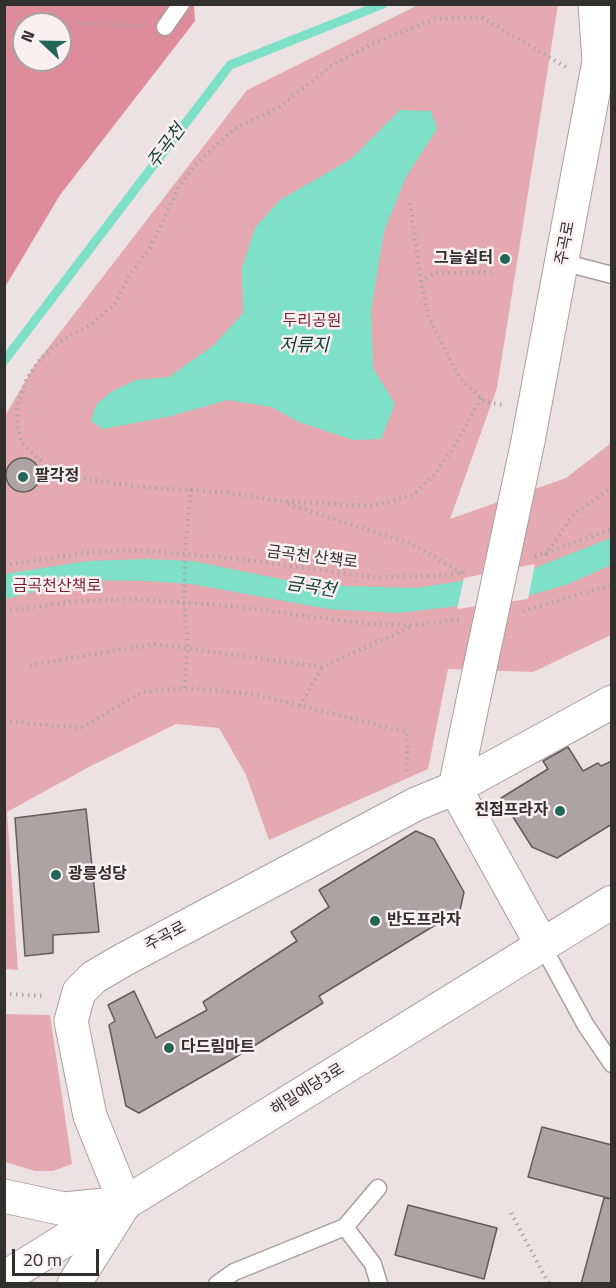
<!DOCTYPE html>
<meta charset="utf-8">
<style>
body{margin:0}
#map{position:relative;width:616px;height:1288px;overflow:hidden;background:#ece2e3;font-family:"Titillium Web",sans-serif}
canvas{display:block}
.frame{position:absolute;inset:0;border:6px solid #322f2f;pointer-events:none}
.north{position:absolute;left:12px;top:12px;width:60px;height:60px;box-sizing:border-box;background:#faf0f1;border:2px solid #aaa3a3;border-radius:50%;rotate:292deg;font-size:16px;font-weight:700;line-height:24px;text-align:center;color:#322f2f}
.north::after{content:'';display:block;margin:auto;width:21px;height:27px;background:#226657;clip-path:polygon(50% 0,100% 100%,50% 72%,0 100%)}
.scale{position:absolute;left:12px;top:1249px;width:87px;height:27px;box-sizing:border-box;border:3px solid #322f2f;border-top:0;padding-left:8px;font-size:18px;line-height:21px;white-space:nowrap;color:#322f2f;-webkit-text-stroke:4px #faf0f1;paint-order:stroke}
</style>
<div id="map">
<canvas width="616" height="1288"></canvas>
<div class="frame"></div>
<div class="north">N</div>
<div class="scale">20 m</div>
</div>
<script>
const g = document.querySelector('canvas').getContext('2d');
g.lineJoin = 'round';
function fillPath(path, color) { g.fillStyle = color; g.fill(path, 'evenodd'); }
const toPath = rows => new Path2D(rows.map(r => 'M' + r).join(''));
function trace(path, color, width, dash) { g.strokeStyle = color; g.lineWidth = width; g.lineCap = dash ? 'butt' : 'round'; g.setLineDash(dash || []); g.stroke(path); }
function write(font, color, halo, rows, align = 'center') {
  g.font = font + ' "Titillium Web","Noto Sans KR",sans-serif'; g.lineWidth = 5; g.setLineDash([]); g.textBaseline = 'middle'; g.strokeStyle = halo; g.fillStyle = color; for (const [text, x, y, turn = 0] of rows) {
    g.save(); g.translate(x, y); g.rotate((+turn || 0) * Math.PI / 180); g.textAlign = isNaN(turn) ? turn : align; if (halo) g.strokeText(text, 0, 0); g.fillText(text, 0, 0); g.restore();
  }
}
const green = toPath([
 [418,5,558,5,497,388,450,519,566,478,611,443,611,635,533,672,448,669,428,769,269,840,246,775,219,728,176,724,87,768,7,812,18,970,5,969,5,416,34,366,247,90],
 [4,1014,50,1015,72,1164,53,1171,35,1171,5,1162]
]);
const forest = toPath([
 [5,5,194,5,195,21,60,195,5,287],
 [24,24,60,24,60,60,24,60]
]);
const water = toPath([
 [400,110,431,111,437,129,406,177,384,231,371,310,373,368,395,404,381,439,353,440,299,422,271,407,228,400,167,417,103,429,91,421,96,405,111,392,136,380,169,377,214,345,243,313,242,268,255,228,280,200,351,159],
 [611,538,611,565,566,585,513,600,397,613,328,609,191,584,147,581,82,580,5,599,4,574,88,561,145,559,192,561,310,585,416,588,527,571]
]);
const pier = toPath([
 [535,564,528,599,457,609,464,578]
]);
const stream = toPath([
 [4,361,230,65,383,4]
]);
const building = toPath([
 '6 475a17 17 0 1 1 34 0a17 17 0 1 1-34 0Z',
 [568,747,583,771,598,763,601,766,612,761,612,824,557,858,532,847,501,798,548,769,543,761,568,747],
 [86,809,99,932,53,935,53,953,25,956,15,818,86,809],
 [416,831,434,839,464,892,460,910,319,996,323,1003,236,1057,139,1113,126,1106,109,1025,115,1021,108,1005,134,991,156,1038,207,1010,203,1002,297,941,291,932,329,907,319,890,416,831],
 [542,1127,612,1145,612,1199,528,1177,542,1127],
 [604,1198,612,1199,612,1284,581,1284,604,1198],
 [408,1205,497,1228,484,1279,395,1255,408,1205]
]);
const path = toPath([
 [4,24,30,21,144,26],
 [410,203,421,282,429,318,459,377,485,402,504,405],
 [421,282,434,273,494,272],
 [481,398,454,447,434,475,413,495,371,506,279,501,222,492,140,487,85,479,45,465,22,443,17,423,18,405,26,380,40,359,61,341,90,325,115,304,130,274,150,248,179,187,195,165,235,128,278,108,331,66,374,43,435,19,481,17,566,67],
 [288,504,412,544,462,573],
 [545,555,574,514,612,487],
 [535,557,612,529],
 [4,565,92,552,139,550,231,558,373,577,434,576,469,572],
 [4,611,78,601,132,599,231,606,368,624,416,625,459,619],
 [523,611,612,585],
 [30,665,154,644,322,667,413,626],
 [184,688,188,647,184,602,185,554,191,488],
 [300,706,322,667],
 [4,721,81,728,142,692,184,688,253,694,407,732,407,774],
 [4,994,46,996],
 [511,1213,549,1284]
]);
const lane = toPath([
 [165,27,181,4],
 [562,262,612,275],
 [542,945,585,1024,612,1064],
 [345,1227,378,1188],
 [217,1284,234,1272,345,1227,373,1264,379,1284]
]);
const street = toPath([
 [528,441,599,61,595,4],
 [474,696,455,788,542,945],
 [125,1203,90,1116,71,1021,79,992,94,977,125,959,416,804,455,788,612,702]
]);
const secondary = toPath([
 [4,1278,612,902]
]);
const highway = toPath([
 [4,1196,64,1209,125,1203],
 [4,1277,7,1284],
 [74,1284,125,1203]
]);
const streetBridge = toPath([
 [474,696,528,441]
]);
const markers = [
 [505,259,6,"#226657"],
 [23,477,6,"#226657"],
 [560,811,6,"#226657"],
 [56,875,6,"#226657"],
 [375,921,6,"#226657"],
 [169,1048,6,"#226657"]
];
const streetNames = [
 ["주곡로",566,243,-79],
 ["금곡천 산책로",312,558,7],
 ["주곡로",166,937,-28],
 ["해밀예당3로",308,1090,-32]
];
const poiNames = [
 ["그늘쉼터",493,259,"right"],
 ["팔각정",35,477],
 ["진접프라자",548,811,"right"],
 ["광릉성당",68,875],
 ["반도프라자",387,921],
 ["다드림마트",181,1048]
];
const parkNames = [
 ["두리공원",312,322],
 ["금곡천산책로",57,587]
];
const waterNames = [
 ["주곡천",167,147,-53],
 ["저류지",304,347],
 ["금곡천",311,588,9]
];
fillPath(green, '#e5a9b2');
fillPath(forest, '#de8c9a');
fillPath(water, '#7ee0c7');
fillPath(pier, '#ece2e3');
trace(stream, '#7ee0c7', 9);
fillPath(building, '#ada3a4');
trace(building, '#635b5c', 1.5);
trace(lane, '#a99fa0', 19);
trace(street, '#a99fa0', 35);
trace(secondary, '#a99fa0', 35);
trace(highway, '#a99fa0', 35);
trace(path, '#ada5a6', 4, [1.5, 4.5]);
trace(lane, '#fff', 16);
trace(street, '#fff', 33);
trace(secondary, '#fff', 33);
trace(highway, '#fff', 33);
trace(streetBridge, '#a99fa0', 35, []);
trace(streetBridge, '#fff', 33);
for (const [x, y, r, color] of markers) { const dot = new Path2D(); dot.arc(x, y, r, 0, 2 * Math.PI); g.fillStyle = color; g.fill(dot); trace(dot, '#faf0f1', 2); }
write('16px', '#322f2f', '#faf0f1', streetNames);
write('bold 16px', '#322f2f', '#faf0f1', poiNames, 'left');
write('16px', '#7c1d38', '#faf0f1', parkNames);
write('italic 18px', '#144137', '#faf0f1', waterNames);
</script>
